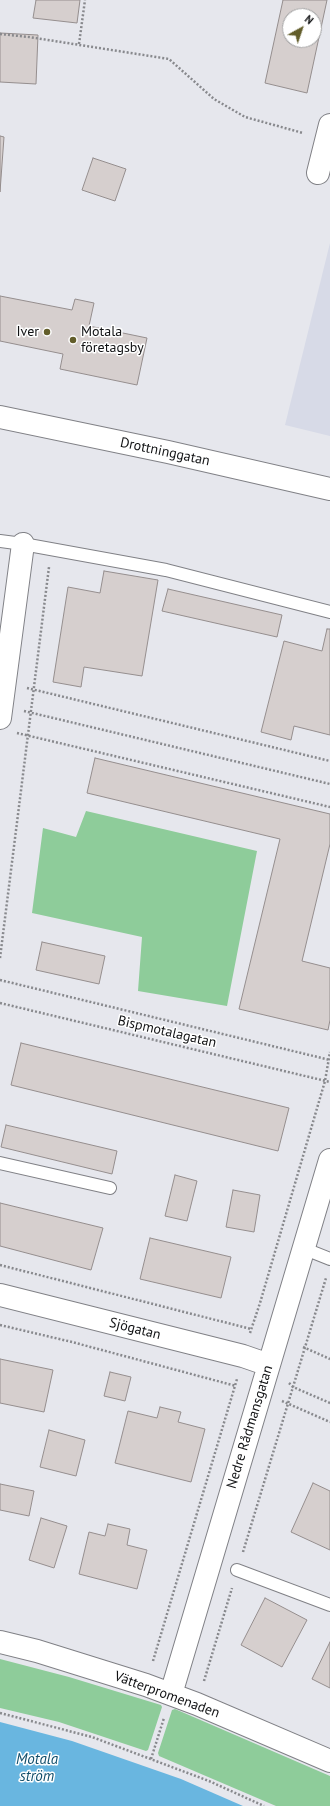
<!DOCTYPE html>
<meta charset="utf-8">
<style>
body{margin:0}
#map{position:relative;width:330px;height:1806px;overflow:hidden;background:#e6e7ed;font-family:"PT Sans",sans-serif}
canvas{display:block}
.north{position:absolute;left:282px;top:8px;width:40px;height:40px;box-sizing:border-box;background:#fff;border:1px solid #a0a0a1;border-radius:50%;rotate:40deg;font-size:11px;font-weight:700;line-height:16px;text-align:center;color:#111214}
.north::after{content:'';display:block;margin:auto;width:14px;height:18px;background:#625d2a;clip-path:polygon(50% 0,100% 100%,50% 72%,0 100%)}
</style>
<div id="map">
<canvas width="330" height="1806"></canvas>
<div class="north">N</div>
</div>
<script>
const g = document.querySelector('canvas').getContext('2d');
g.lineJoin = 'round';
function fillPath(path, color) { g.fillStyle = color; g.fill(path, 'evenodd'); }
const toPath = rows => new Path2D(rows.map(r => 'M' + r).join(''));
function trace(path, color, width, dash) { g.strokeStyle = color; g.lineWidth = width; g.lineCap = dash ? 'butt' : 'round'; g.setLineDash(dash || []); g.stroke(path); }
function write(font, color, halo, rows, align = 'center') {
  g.font = font + ' "PT Sans",sans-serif'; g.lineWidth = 3; g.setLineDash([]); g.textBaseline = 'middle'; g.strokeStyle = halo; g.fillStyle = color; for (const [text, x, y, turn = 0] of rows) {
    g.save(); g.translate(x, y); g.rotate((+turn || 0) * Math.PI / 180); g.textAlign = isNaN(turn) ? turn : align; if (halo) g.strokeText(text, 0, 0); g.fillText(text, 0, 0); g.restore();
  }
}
const built = toPath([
 [330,243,330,436,285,425]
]);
const green = toPath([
 [86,811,257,851,227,1006,138,991,142,937,32,913,43,828,76,837],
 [0,1659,69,1677,161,1705,162,1707,148,1750,146,1751,59,1722,0,1708],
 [175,1709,330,1776,330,1806,276,1806,159,1756,158,1753,172,1710]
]);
const water = toPath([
 [0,1722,72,1741,181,1779,243,1806,0,1806]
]);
const building = toPath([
 [36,0,80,0,77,23,33,18,36,0],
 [283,0,327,0,307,93,265,83,283,0],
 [290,16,314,16,314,40,290,40,290,16],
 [0,33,38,35,36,84,0,82,0,33],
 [0,136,4,137,0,192,0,136],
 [93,158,126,169,115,201,82,190,93,158],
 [0,296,72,310,75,299,94,303,89,326,147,338,137,385,60,369,63,354,0,341,0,296],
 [104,571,158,580,142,676,84,667,81,687,53,682,68,587,100,593,104,571],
 [168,589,282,615,277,637,162,611,168,589],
 [327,629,330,629,330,735,294,726,291,740,261,732,284,641,322,651,327,629],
 [95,758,330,814,330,844,302,961,330,968,330,1020,328,1030,239,1009,280,839,87,793,95,758],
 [42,942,105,956,99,984,36,970,42,942],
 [21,1043,289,1108,278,1151,11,1085,21,1043],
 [6,1125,117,1151,112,1174,1,1147,6,1125],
 [175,1175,197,1181,187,1221,165,1216,175,1175],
 [233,1190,260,1195,254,1232,226,1227,233,1190],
 [0,1203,103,1228,91,1270,0,1246,0,1203],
 [150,1238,231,1257,221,1298,140,1279,150,1238],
 [0,1359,53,1370,44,1412,0,1403,0,1359],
 [110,1372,131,1377,125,1401,104,1396,110,1372],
 [160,1407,181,1412,178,1422,205,1429,191,1482,115,1463,128,1411,157,1418,160,1407],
 [49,1430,85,1440,76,1476,40,1467,49,1430],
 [313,1483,330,1491,330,1550,291,1532,313,1483],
 [0,1484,34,1491,29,1516,0,1510,0,1484],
 [41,1518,67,1526,54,1568,29,1560,41,1518],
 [108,1524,130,1529,127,1545,147,1550,137,1589,79,1574,89,1532,105,1536,108,1524],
 [265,1598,307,1620,282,1667,241,1645,265,1598],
 [330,1642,330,1688,312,1679,330,1642]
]);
const path = toPath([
 [0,34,29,37,169,59,214,99,245,117,303,133],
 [79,44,85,0],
 [27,688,330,761],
 [24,711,330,784],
 [17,733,330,807],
 [0,958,49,567],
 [0,980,330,1060],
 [0,1003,330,1082],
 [0,1265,251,1329],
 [0,1325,72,1342,236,1386],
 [250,1333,260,1303,325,1081,330,1052],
 [303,1347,330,1359],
 [289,1383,293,1387,330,1403],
 [282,1401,330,1422],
 [243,1552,326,1278],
 [153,1661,237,1379],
 [204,1681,232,1588],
 [0,1713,92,1737,209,1781,264,1806],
 [151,1759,164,1718]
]);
const lane = toPath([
 [0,541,23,544,166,570,330,612],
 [0,1163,110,1188],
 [305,1249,330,1259],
 [237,1570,330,1605]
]);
const street = toPath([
 [318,173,330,125],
 [0,718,23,544],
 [0,1295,243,1356,269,1365],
 [0,1642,37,1651,146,1685,197,1704,330,1761],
 [171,1694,330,1160]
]);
const secondary = toPath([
 [0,417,168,452,330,489]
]);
const markers = [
 [47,332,4,"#625d2a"],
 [73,340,4,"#625d2a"]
];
const poiNames = [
 ["Iver",39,332],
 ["Motala",81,332,"left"],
 ["företagsby",81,348,"left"]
];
const streetNames = [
 ["Drottninggatan",165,452,12],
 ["Bispmotalagatan",167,1032,13],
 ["Sjögatan",135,1329,14],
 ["Nedre Rådmansgatan",250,1427,-73],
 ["Vätterpromenaden",167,1695,20]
];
const waterNames = [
 ["Motala",37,1760],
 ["ström",37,1777]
];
fillPath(built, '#d7dae7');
fillPath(green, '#8ecc9a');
fillPath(water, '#69b6e0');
fillPath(building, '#d6cfce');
trace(building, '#958e8e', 1);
trace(lane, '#808186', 14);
trace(street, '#808186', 24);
trace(secondary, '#808186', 24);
trace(path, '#88898d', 2.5, [2, 2]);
trace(lane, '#fff', 12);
trace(street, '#fff', 22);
trace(secondary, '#fff', 22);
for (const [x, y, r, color] of markers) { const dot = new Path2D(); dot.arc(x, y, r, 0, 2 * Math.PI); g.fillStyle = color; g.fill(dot); trace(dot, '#fff', 1.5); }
write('14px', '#111214', '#fff', poiNames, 'right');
write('14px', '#111214', '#fff', streetNames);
write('italic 15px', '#124f6c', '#fff', waterNames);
</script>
